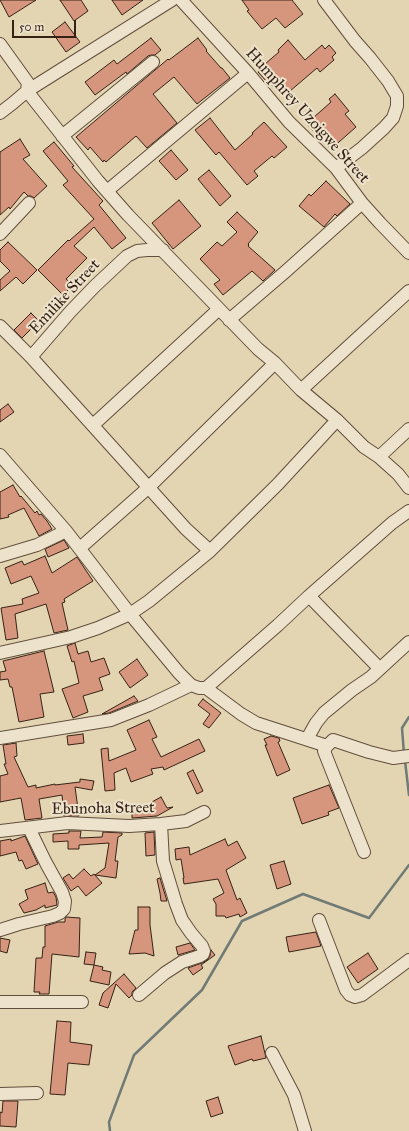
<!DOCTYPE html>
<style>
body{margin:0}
#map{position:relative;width:409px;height:1131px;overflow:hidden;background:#e3d4b2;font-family:"IM FELL Great Primer",serif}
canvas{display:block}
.scale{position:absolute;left:12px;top:20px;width:64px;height:18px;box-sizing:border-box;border:2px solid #362215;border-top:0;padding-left:5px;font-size:12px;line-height:14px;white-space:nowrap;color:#362215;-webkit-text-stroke:3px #ede3cd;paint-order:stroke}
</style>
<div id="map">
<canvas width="409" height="1131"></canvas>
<div class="scale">50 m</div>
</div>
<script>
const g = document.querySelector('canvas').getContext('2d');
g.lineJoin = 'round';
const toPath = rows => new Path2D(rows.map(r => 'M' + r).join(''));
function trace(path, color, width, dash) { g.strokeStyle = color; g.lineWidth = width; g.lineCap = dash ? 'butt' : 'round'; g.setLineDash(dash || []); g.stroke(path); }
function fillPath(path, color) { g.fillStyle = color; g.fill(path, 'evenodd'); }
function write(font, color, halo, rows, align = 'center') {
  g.font = font + ' "IM FELL Great Primer",serif'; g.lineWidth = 4; g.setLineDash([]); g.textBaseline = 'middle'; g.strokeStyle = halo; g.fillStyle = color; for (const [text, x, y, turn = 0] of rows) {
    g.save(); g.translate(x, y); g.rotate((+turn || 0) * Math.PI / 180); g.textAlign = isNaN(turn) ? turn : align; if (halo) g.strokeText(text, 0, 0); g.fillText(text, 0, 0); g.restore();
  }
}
const stream = toPath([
 [404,754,402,728,409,717],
 [405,761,409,795],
 [110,1131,109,1122,134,1055,202,990,242,921,303,894,369,918,409,865]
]);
const building = toPath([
 [0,0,36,0,9,17,0,0],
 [60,0,81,0,88,11,74,21,60,0],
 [112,0,143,0,122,15,112,0],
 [242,0,292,0,303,14,285,28,276,18,262,29,247,11,249,10,242,0],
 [65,22,80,42,66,52,52,32,65,22],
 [151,38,161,50,155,55,151,55,148,56,127,74,126,72,95,95,85,82,114,60,117,64,151,38],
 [198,38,207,50,206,51,221,68,222,68,230,78,197,104,174,77,153,94,177,123,147,148,136,136,106,162,104,160,103,162,90,147,88,150,76,137,168,59,169,60,198,38],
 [288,40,305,60,322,45,325,49,329,45,336,53,332,57,334,60,320,72,317,68,283,97,268,81,267,82,258,72,260,71,258,70,279,52,278,50,288,40],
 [335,94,349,111,345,114,356,127,331,149,319,135,318,136,308,125,314,120,313,118,331,102,329,99,335,94],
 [210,118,235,150,253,134,252,133,264,122,287,147,274,158,272,156,254,171,258,176,247,185,219,152,216,155,195,130,210,118],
 [20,139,30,155,23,159,47,186,34,198,31,196,28,196,24,192,10,209,9,207,0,215,0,152,20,139],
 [54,142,74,166,72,167,103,201,99,205,126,238,112,249,94,227,74,246,87,258,66,279,73,285,63,295,38,270,68,240,69,241,94,219,63,185,68,181,43,151,54,142],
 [171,150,188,170,176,180,159,161,171,150],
 [209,170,231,196,220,206,198,179,209,170],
 [326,181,350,204,337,216,335,214,324,227,299,206,309,194,311,196,326,181],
 [179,200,201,226,173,249,152,223,179,200],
 [237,212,258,232,248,244,249,245,248,246,275,270,263,281,252,271,223,295,214,284,220,280,200,259,217,242,222,246,237,232,227,222,237,212],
 [8,242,37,270,23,284,16,277,0,291,0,280,10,271,0,261,0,250,8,242],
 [31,313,39,321,22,338,14,330,31,313],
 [8,404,14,412,0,422,0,410,8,404],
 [13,485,20,497,21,496,35,513,37,511,39,515,41,514,47,521,52,529,39,536,24,508,8,515,9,517,0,519,0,492,13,485],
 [64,540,69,548,48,557,45,549,64,540],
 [45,556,52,573,77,557,93,581,64,599,65,602,62,603,68,630,54,633,46,604,15,614,18,638,6,640,1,608,23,604,22,599,39,593,31,576,11,584,5,568,22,561,24,565,45,556],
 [75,643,78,654,88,651,91,662,104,658,110,674,99,678,103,690,83,696,88,712,73,718,62,689,79,683,74,661,72,662,67,646,75,643],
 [44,651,54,692,40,694,44,717,19,722,12,687,10,687,8,679,0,680,0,672,6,671,3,661,44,651],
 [137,659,148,675,130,688,119,672,137,659],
 [134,696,138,701,109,713,102,714,134,696],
 [203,699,221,713,209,728,203,724,210,714,198,705,203,699],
 [149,720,157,737,152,739,161,757,199,739,205,751,164,770,163,767,151,769,153,774,131,782,126,768,114,773,115,790,105,791,101,749,108,748,109,761,136,750,127,730,149,720],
 [83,734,84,743,68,745,67,736,83,734],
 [271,736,279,738,280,741,278,742,290,770,277,776,265,745,267,745,264,739,271,736],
 [16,743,17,756,14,757,28,787,36,785,36,788,55,784,55,785,80,782,80,779,94,781,92,790,75,787,79,816,64,816,62,795,39,799,42,818,25,820,21,798,0,802,0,776,8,774,4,764,6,764,3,745,16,743],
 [193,770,203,791,197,794,187,773,193,770],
 [329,785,339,808,328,812,329,815,302,824,293,798,329,785],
 [161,797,167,808,173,807,157,816,132,818,132,812,154,809,150,803,161,797],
 [69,831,81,831,80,838,102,837,103,832,122,833,122,835,118,837,115,861,118,861,116,878,95,875,105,868,109,843,79,845,79,849,68,849,68,841,53,842,53,834,69,833,69,831],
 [154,832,155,855,146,856,145,833,154,832],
 [25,836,38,864,26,869,22,860,19,861,16,852,0,856,0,841,11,839,11,841,25,836],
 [225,839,228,846,237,841,246,858,226,870,237,900,240,898,247,913,240,917,239,914,226,918,225,916,216,916,216,904,213,899,224,893,218,879,184,884,183,878,184,878,181,859,176,860,175,849,189,847,190,855,225,839],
 [284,861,291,884,277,889,270,865,284,861],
 [84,869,91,876,94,874,102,883,86,896,78,886,71,891,63,878,69,874,73,879,84,869],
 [160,878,167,901,161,901,160,893,157,879,160,878],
 [45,883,48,893,53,892,56,897,57,905,45,908,45,905,36,910,24,913,19,904,28,899,25,890,45,883],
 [138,907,150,907,150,925,154,956,145,953,129,954,135,930,138,930,138,907],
 [66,917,80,918,79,957,52,954,49,994,39,994,40,992,34,992,36,958,42,958,43,947,45,947,45,926,58,922,65,922,65,919,66,917],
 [316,932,321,946,289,952,286,937,316,932],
 [0,938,10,940,7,953,0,951,0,938],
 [190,943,195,950,178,955,176,947,190,943],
 [211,950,215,955,201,965,203,968,193,975,188,968,202,963,207,960,210,956,211,950],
 [86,952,96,953,94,965,103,967,102,970,111,972,109,985,90,981,94,965,84,964,86,952],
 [368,953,378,969,358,983,347,967,368,953],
 [124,974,136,988,132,992,132,995,129,998,116,984,108,1008,99,1005,103,993,124,974],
 [57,1021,71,1022,70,1042,92,1045,89,1065,68,1063,65,1095,50,1094,57,1021],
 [261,1036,266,1058,253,1061,252,1059,235,1065,228,1046,261,1036],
 [218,1097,223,1113,211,1117,206,1101,218,1097],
 [3,1101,18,1101,16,1127,0,1126,0,1112,2,1113,3,1101]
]);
const minor = toPath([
 [181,0,248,73,289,122,336,168,362,203,380,223,409,253],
 [324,0,355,41,370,58,388,81,397,96,397,106,393,118,384,128,362,148,336,168],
 [0,44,28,83,27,91,98,181,128,215,258,349,275,363,301,390,337,420,364,447,379,457,398,474,409,488],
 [0,113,13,103,27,91,172,0],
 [62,136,153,62],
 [107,191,248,73],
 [0,234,29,203],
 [229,320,285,272,362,203],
 [0,326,31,357,186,529,210,551],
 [31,357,70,312,95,286,127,256,137,251,147,250,163,250],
 [301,390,409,291],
 [93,425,219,309],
 [0,455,66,531,130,614,179,673,191,685,199,688,206,688,241,714,256,723,327,746],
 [379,457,409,429],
 [80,548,149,487,275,363],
 [0,556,37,545,66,531],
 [309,596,380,669],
 [0,653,71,637,98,628,130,614,149,601,210,551,278,484,337,420],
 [206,688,278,625,309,596,375,538,392,523,409,511],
 [0,738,111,720,149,705,191,685],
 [307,739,316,723,324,713,352,690,371,677,409,642],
 [0,831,67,823,129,826,161,824,186,821,204,812],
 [364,852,324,751,327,746,333,740,369,752,393,758,409,756],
 [319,920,346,990,350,995,355,997,362,995,409,960],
 [0,930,19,924,53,916,60,913,64,909,65,901,62,892,46,863,29,828],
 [139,995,165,973,182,962,200,956,203,954,204,951,202,946,191,933,182,920,176,904,163,861,161,824],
 [0,1002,82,1002],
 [272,1053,294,1095,305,1131],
 [0,1094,37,1093]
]);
const streetNames = [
 ["Humphrey Uzoigwe Street",307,116,48],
 ["Emilike Street",65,297,-47],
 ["Ebunoha Street",103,809,-1]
];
trace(stream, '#717b76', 2.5);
fillPath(building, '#d6967e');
trace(building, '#362215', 1);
trace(minor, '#614e3c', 14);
trace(minor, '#ede3cd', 12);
write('16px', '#362215', '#ede3cd', streetNames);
</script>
